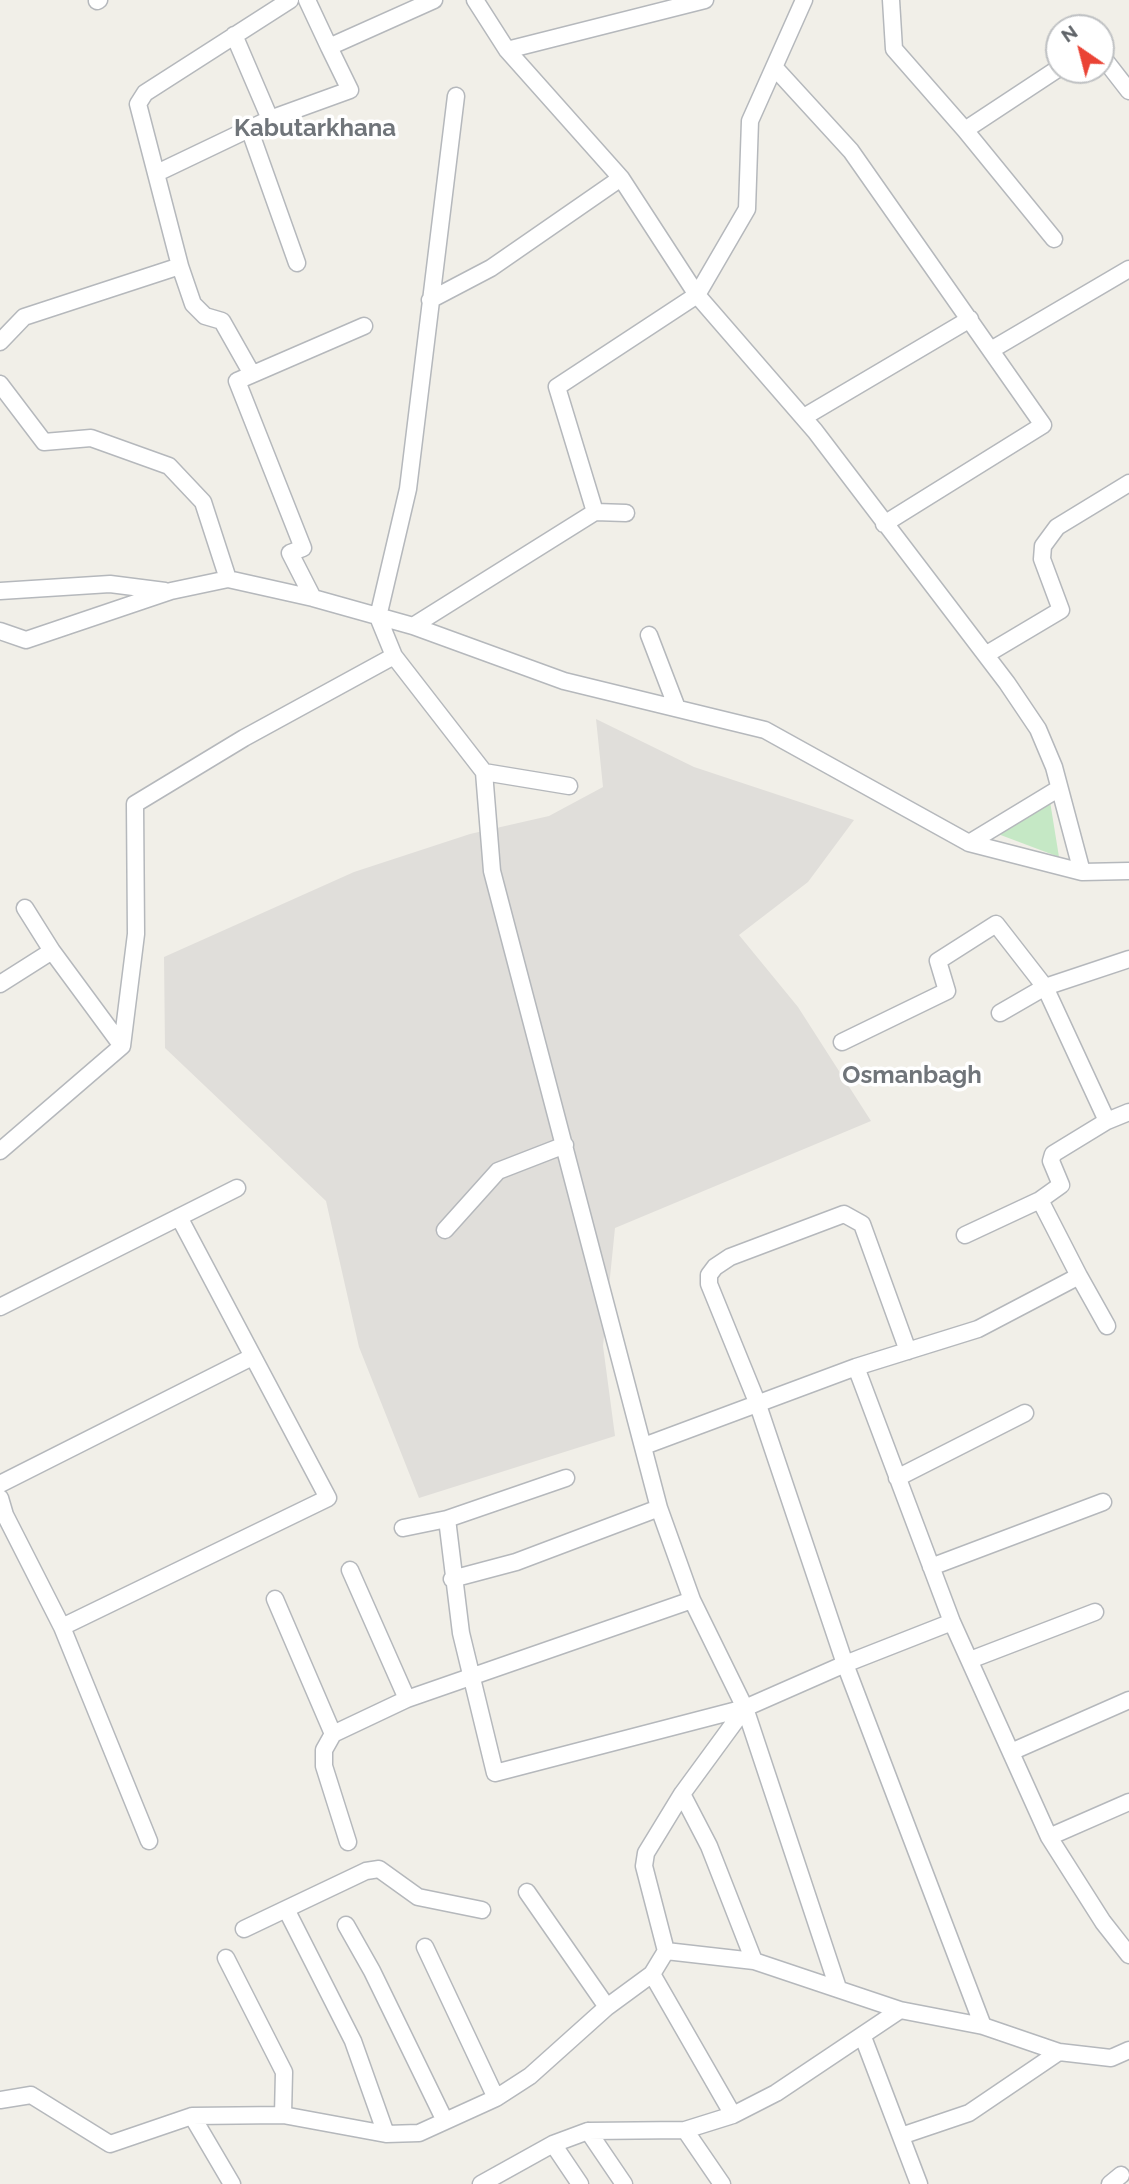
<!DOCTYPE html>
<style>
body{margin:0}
#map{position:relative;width:1129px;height:2184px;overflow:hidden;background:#f1efe8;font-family:Raleway,sans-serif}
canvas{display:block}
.north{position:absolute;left:1045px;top:14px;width:70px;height:70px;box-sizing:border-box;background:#fff;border:2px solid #bfc1c3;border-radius:50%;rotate:325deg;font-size:19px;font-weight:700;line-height:28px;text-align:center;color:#5f6368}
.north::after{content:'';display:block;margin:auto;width:24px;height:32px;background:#ea4335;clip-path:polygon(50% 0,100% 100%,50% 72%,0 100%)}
</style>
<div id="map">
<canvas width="1129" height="2184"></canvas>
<div class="north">N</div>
</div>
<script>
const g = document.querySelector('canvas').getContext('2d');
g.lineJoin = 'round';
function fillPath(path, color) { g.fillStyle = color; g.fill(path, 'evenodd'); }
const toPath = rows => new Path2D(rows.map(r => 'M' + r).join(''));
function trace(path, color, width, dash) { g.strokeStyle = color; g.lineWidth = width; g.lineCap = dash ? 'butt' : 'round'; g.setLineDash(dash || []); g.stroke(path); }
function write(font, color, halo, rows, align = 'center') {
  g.font = font + ' Raleway,sans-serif'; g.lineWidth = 7; g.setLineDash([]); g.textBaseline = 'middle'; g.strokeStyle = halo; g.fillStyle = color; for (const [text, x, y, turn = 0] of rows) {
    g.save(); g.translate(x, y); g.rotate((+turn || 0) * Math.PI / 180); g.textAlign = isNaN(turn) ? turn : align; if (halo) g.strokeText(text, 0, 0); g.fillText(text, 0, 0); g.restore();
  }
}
const industrial = toPath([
 [596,719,694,767,854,820,808,882,739,935,798,1007,871,1121,615,1228,603,1346,615,1436,419,1498,359,1347,326,1201,165,1048,164,957,354,872,470,834,549,816,603,787]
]);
const green = toPath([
 [1048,789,1059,857,982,828]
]);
const minor = toPath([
 [307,0,329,47,434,0],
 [475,0,507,50,621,178,697,295,815,431,1007,683,1038,729,1054,767,1082,872],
 [891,0,894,49,965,130,1054,239],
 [97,1,99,0],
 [234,35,270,119],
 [507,50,705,0],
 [1101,55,1129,91],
 [775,68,851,151,1043,425,884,524],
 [456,96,408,489,378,617,394,656,484,772,492,871,659,1508,692,1600,745,1708,838,1988],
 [965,130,1059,68],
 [250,131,297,263],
 [157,173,270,119,350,90,329,47],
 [180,266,193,304,205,316,222,321,252,374],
 [430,300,491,268,621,178],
 [0,342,24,317,180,266,138,104,145,93,290,0],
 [991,350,1129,269],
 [0,384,44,442,91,438,169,466,203,502,228,579],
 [804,417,970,319],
 [595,512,626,513],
 [0,591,110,584,165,591],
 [313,598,290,553,303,548,237,381,364,326],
 [413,626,595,512,557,387,697,295,747,209,750,121,804,0],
 [0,631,26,640,171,591,228,579,313,598,413,626,564,681,765,730,969,843,1082,872,1129,871],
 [649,635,677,708],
 [987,654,1061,610,1042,559,1043,546,1057,527,1129,483],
 [484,772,569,786],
 [969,843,1058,789],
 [25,908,52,951,122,1046],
 [0,984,52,951],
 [1000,1013,1045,987,1107,1121,1129,1112],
 [842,1042,947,991,938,961,996,924,1045,987,1129,959],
 [0,1151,122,1046,136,934,135,804,244,738,394,656],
 [445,1230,498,1171,565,1145],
 [965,1235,1040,1200],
 [1079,1276,1107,1326],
 [0,1307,237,1188],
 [908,1351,862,1224,844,1214,730,1257,715,1267,709,1275,709,1284,757,1402,845,1664,983,2026],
 [856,1367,952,1622,1049,1837,1103,1922,1129,1955],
 [644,1446,856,1367,978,1329,1079,1276,1040,1200,1061,1185,1051,1161,1053,1154,1107,1121],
 [897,1478,1025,1413],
 [0,1484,252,1357],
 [0,1498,5,1515,62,1627,149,1841],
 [447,1519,461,1633,495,1773,745,1708,845,1664,952,1622],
 [403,1528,447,1519,566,1478],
 [931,1567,1103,1502],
 [350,1570,407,1699],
 [452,1579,516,1562,659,1508],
 [275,1599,333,1734],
 [62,1627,328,1498,179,1217],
 [970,1660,1095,1612],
 [1011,1752,1129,1700],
 [682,1794,709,1846,754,1961],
 [1049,1837,1129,1802],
 [348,1842,324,1766,324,1750,333,1734,407,1699,692,1600],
 [527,1892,607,2007],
 [286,1909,366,1871,379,1869,418,1897,482,1910],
 [346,1925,372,1971,445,2121],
 [244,1929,286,1909,353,2041,386,2134],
 [425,1947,496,2098],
 [666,1951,644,1866,646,1853,682,1794,745,1708],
 [226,1958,284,2072,283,2115],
 [863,2037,919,2184],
 [0,2100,31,2095,110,2144,192,2116,283,2115,386,2134,419,2133,496,2098,530,2076,607,2007,652,1974,666,1951,754,1961,900,2010,983,2026,1059,2052,1111,2058,1129,2050],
 [733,2115,776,2093,900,2010],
 [192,2116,232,2184],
 [685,2130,722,2184],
 [588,2131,624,2184],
 [901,2136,969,2113,1059,2052],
 [553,2144,580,2184],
 [481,2184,553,2144,588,2131,685,2130,733,2115,652,1974],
 [1110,2184,1121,2175]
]);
const neighbourhoodNames = [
 ["Kabutarkhana",315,129],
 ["Osmanbagh",912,1076]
];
fillPath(industrial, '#e0deda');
fillPath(green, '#c5e8c5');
trace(minor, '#b5b8bc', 19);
trace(minor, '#fff', 16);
write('bold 24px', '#70757a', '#fff', neighbourhoodNames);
</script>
